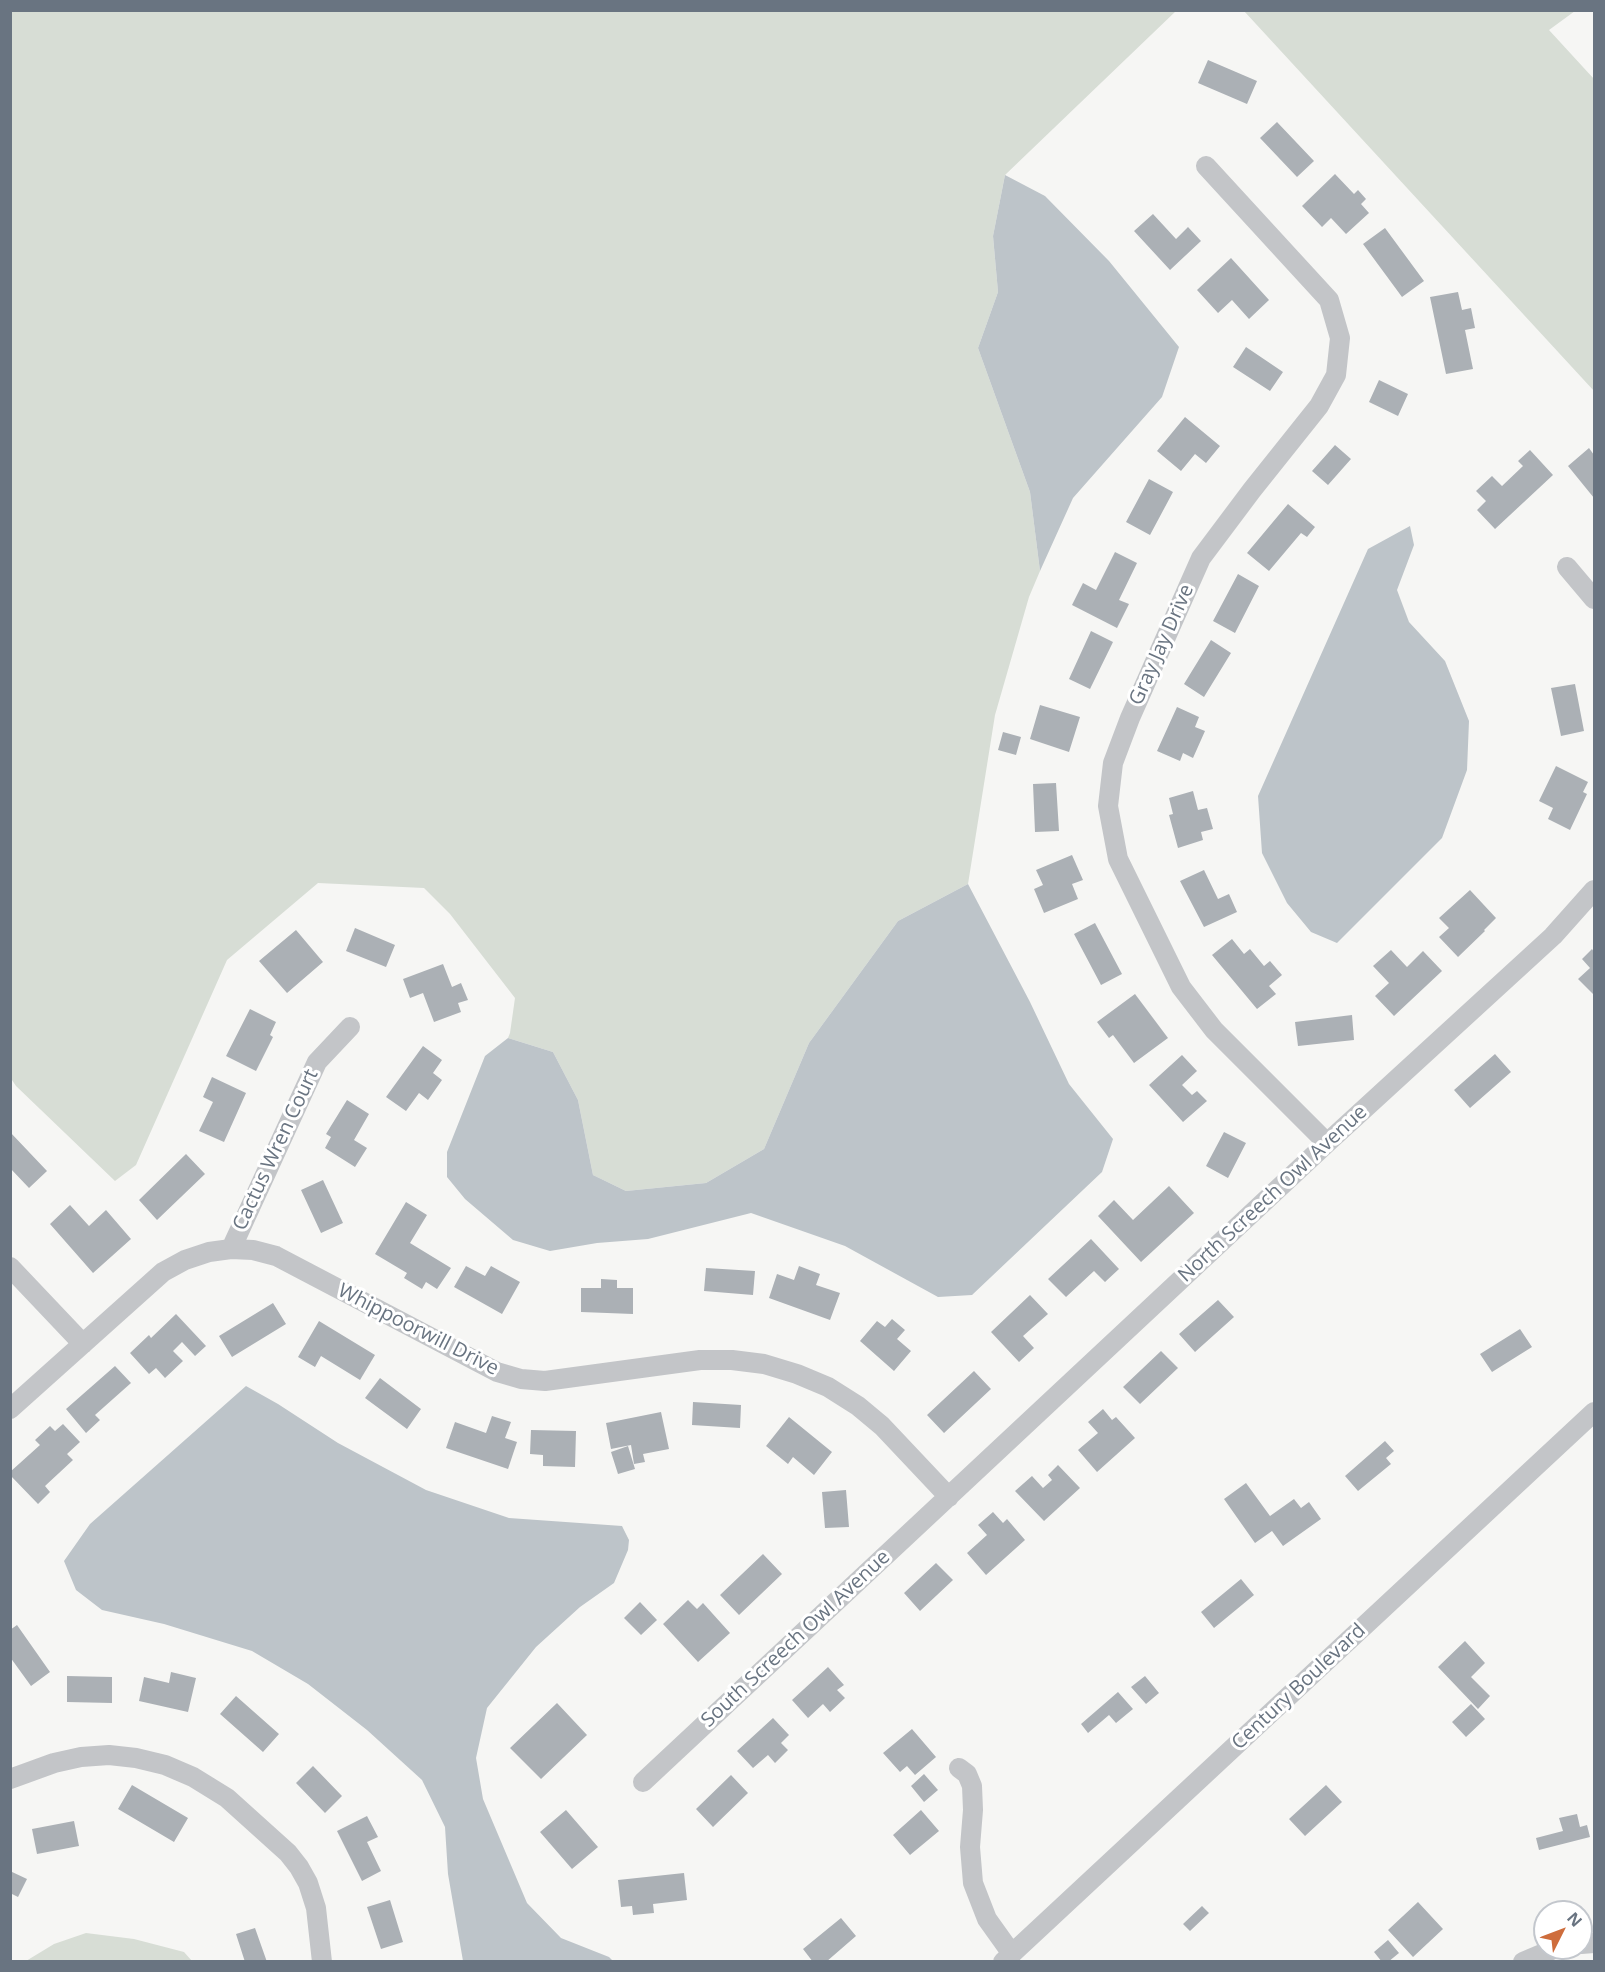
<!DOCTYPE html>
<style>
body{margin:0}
#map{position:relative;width:1605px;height:1972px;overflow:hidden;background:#f6f6f4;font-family:"Open Sans",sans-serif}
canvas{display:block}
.frame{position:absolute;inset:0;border:12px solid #697481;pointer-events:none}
.north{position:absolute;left:1533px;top:1900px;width:60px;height:60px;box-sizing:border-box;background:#fff;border:2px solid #c3c7cd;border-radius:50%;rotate:48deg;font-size:16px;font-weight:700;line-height:24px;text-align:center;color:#697481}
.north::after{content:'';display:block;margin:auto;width:21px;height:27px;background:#ce6d3c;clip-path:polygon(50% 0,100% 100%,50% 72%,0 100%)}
</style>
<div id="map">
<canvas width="1605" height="1972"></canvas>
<div class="frame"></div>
<div class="north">N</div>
</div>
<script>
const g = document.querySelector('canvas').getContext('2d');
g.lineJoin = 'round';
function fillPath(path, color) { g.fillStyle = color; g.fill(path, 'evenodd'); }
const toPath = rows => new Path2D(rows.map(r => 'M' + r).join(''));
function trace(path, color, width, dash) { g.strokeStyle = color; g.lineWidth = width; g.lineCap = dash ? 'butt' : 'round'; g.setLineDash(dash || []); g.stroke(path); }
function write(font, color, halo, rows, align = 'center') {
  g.font = font + ' "Open Sans",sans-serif'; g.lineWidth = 6; g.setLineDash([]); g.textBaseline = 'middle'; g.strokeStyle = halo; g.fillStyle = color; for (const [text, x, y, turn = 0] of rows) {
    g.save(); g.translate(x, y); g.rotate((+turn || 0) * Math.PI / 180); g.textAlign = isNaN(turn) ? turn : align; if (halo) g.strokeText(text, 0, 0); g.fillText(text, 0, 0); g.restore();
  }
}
const green = toPath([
 [10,11,1176,11,1005,175,993,236,998,292,978,348,1030,492,1040,571,1029,597,995,715,968,884,898,921,809,1043,764,1149,706,1183,626,1191,593,1175,578,1100,553,1052,508,1038,510,1033,515,998,450,914,424,888,318,883,227,960,136,1165,115,1181,16,1086,10,1077],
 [1244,11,1575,11,1549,30,1594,79,1594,391],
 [86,1933,134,1939,184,1952,192,1961,26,1961,54,1944]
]);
const water = toPath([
 [1005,175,1045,196,1109,261,1179,347,1162,397,1073,498,1040,571,1030,492,978,348,998,292,993,236],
 [1410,526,1414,545,1397,590,1409,622,1445,661,1469,721,1467,770,1442,838,1337,943,1311,932,1287,903,1262,853,1258,796,1368,549],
 [968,884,1030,1002,1069,1084,1113,1139,1102,1172,972,1295,938,1297,845,1246,751,1213,648,1239,597,1243,550,1251,513,1240,465,1199,447,1177,447,1152,485,1056,508,1038,553,1052,578,1100,593,1175,626,1191,706,1183,764,1149,809,1043,898,921],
 [246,1386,278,1404,338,1443,426,1490,509,1518,622,1526,629,1540,628,1550,614,1583,580,1607,536,1647,487,1708,476,1758,483,1799,527,1903,561,1938,609,1957,613,1961,463,1961,448,1874,445,1827,422,1780,367,1730,308,1684,252,1651,164,1624,102,1610,76,1590,64,1561,90,1524]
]);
const building = toPath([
 [1208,60,1257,81,1247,104,1198,83],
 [1277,122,1314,161,1297,177,1260,138],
 [1335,174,1354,194,1358,190,1366,199,1361,204,1369,213,1346,234,1331,218,1322,227,1302,206],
 [1153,214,1176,239,1188,227,1201,241,1170,270,1134,231],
 [1385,228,1424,281,1402,297,1363,244],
 [1231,258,1269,300,1249,319,1232,300,1218,313,1197,290],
 [1458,292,1462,310,1471,308,1475,328,1465,330,1473,369,1446,374,1430,297],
 [1246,347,1283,372,1270,391,1233,367],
 [1379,380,1408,394,1398,416,1369,402],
 [1185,417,1220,446,1206,463,1195,454,1181,471,1157,451],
 [1335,445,1351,459,1328,485,1312,471],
 [1589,448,1594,455,1594,498,1568,466],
 [1530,450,1553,475,1495,529,1477,510,1486,501,1476,491,1492,476,1502,486,1523,466,1518,461],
 [1149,479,1173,492,1150,535,1126,522],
 [1288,504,1315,527,1307,537,1301,533,1269,571,1247,553],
 [1115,552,1137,563,1119,600,1129,604,1117,628,1072,605,1083,583,1096,590],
 [1238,574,1259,586,1235,633,1213,621],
 [1091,631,1113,642,1090,689,1069,679],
 [1211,640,1231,653,1204,697,1184,684],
 [1575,684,1584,731,1561,736,1551,688],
 [1040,705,1080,717,1069,752,1030,739],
 [1177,707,1199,717,1195,727,1205,731,1193,758,1183,753,1180,761,1157,751],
 [1003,732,1021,737,1016,755,998,750],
 [1556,766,1588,782,1583,792,1587,794,1570,830,1548,819,1553,808,1539,801],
 [1056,783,1059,831,1035,832,1033,784],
 [1193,791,1198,810,1207,808,1213,829,1201,832,1203,840,1178,848,1169,815,1173,814,1169,798],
 [1072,855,1083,880,1072,884,1078,899,1044,913,1034,889,1043,885,1036,870],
 [1204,870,1218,899,1229,894,1237,912,1204,927,1180,881],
 [1470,890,1496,918,1484,930,1485,931,1458,957,1439,937,1449,928,1439,918],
 [1095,923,1122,974,1101,985,1074,934],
 [355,928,395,945,386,967,346,951],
 [296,930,323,962,287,993,259,961],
 [1232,939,1244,954,1250,949,1264,966,1270,961,1282,975,1269,986,1276,994,1257,1009,1212,955],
 [1592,949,1594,952,1594,995,1578,979,1590,968,1582,959],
 [1391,950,1407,967,1423,951,1442,971,1394,1016,1375,996,1389,983,1373,966],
 [443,964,452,987,461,983,468,1000,458,1003,461,1012,434,1022,423,993,410,998,403,979],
 [1135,994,1168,1038,1134,1063,1113,1035,1109,1038,1097,1022],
 [250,1009,276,1022,270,1035,273,1037,256,1071,226,1056],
 [1352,1015,1354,1040,1298,1046,1295,1022],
 [423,1046,442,1060,433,1073,442,1080,428,1100,419,1093,406,1111,386,1097],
 [1495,1054,1511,1072,1470,1108,1454,1090],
 [1182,1055,1197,1071,1182,1085,1192,1095,1197,1091,1207,1101,1183,1122,1149,1085],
 [212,1077,246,1093,224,1142,199,1131,213,1102,203,1097],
 [347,1100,369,1114,354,1140,367,1148,355,1167,325,1148,331,1137,326,1134],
 [10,1132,47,1171,29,1188,10,1168],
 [1224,1132,1246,1143,1228,1178,1206,1166],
 [186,1154,205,1174,157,1220,139,1200],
 [323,1180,343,1223,321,1233,301,1190],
 [1169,1186,1194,1213,1141,1262,1098,1216,1114,1200,1133,1220],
 [406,1202,427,1215,410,1243,451,1268,437,1289,426,1282,422,1289,404,1278,407,1273,375,1254],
 [70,1205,89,1226,106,1210,131,1239,93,1273,50,1224],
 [1091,1239,1119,1269,1105,1282,1094,1271,1066,1297,1048,1279],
 [466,1266,485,1276,491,1266,520,1282,502,1314,454,1287],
 [799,1266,820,1274,816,1285,840,1293,830,1320,769,1298,777,1274,794,1280],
 [706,1268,755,1271,753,1295,704,1291],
 [601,1279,617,1280,617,1288,633,1288,633,1314,581,1312,581,1288,601,1288],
 [1030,1295,1048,1314,1023,1336,1034,1348,1019,1362,991,1332],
 [1218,1300,1234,1317,1195,1352,1179,1334],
 [273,1303,286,1324,232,1357,219,1336],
 [176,1314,206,1346,195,1356,182,1342,173,1351,183,1361,165,1378,156,1368,149,1374,130,1353,149,1335,151,1338],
 [892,1319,905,1330,897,1339,911,1351,894,1371,860,1341,877,1321,885,1327],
 [319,1321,375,1355,360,1380,321,1356,315,1367,298,1357],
 [1520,1329,1532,1347,1492,1372,1480,1354],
 [1161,1351,1178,1368,1140,1404,1123,1387],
 [115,1366,131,1383,95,1415,100,1420,86,1433,66,1409],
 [974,1371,991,1389,944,1433,927,1415],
 [380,1378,421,1409,407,1429,365,1398],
 [693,1402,741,1405,740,1428,692,1425],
 [1103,1409,1112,1420,1116,1417,1135,1438,1097,1472,1078,1450,1098,1433,1088,1422],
 [661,1412,669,1449,643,1454,645,1462,634,1464,631,1445,611,1449,606,1423],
 [492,1416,511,1422,505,1438,517,1442,508,1469,446,1448,455,1422,486,1433],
 [789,1417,832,1452,814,1475,793,1457,788,1464,766,1446],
 [63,1424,80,1442,67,1454,73,1460,45,1486,50,1492,38,1504,10,1475,10,1472,40,1445,35,1440,50,1426,55,1431],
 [531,1430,576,1431,575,1467,543,1466,543,1455,530,1454],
 [1385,1441,1394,1451,1386,1458,1391,1464,1358,1491,1345,1476],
 [628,1446,635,1469,618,1474,611,1452],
 [1058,1465,1080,1488,1044,1521,1015,1491,1032,1476,1043,1488,1052,1480,1048,1475],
 [1246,1483,1270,1516,1294,1499,1301,1508,1309,1502,1321,1519,1283,1546,1272,1531,1255,1543,1224,1499],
 [846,1490,849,1527,825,1528,822,1492],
 [993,1512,1003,1523,1007,1519,1025,1540,986,1575,967,1553,987,1535,978,1525],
 [763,1554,782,1574,739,1615,720,1595],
 [936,1563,953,1580,920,1611,904,1593],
 [1241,1579,1254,1595,1214,1628,1201,1612],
 [688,1600,697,1609,703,1603,730,1633,698,1662,663,1624],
 [640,1602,657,1620,641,1635,624,1618],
 [17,1625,50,1672,31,1686,10,1657,10,1630],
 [1465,1641,1485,1663,1471,1677,1490,1696,1478,1709,1438,1667],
 [828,1667,844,1685,837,1690,845,1698,830,1712,823,1704,808,1718,792,1700],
 [171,1672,196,1678,188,1712,139,1701,144,1677,169,1683],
 [67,1676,112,1677,112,1703,67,1702],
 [1145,1676,1159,1693,1146,1704,1131,1687],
 [1118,1692,1133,1709,1116,1723,1109,1715,1088,1733,1081,1724],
 [236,1696,279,1734,263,1752,220,1714],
 [557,1703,587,1735,541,1779,510,1748],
 [1471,1704,1485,1719,1466,1737,1452,1722],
 [773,1718,789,1735,781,1743,788,1750,775,1763,768,1755,753,1768,737,1751],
 [912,1729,936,1757,915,1775,907,1766,900,1772,883,1753],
 [313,1766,342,1796,325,1813,296,1783],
 [924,1774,938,1790,924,1802,911,1786],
 [731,1775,748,1793,713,1827,696,1809],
 [132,1785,188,1818,174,1842,118,1809],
 [1326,1785,1342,1802,1305,1836,1289,1819],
 [566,1810,598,1847,572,1869,540,1832],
 [921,1810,939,1831,910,1855,893,1835],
 [1577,1814,1580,1827,1587,1825,1590,1837,1539,1850,1536,1838,1563,1831,1559,1818],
 [367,1816,378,1837,367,1842,381,1871,362,1881,337,1831],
 [74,1821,79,1846,37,1854,32,1829],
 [10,1871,27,1879,18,1897,10,1893],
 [684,1873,687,1900,653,1904,654,1913,633,1915,632,1906,621,1907,618,1880],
 [390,1900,403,1942,381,1949,367,1907],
 [1418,1902,1443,1929,1413,1957,1388,1930],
 [1202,1906,1209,1913,1190,1931,1183,1924],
 [841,1918,856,1936,826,1962,813,1962,803,1949],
 [255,1928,267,1962,245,1962,236,1934],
 [1388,1940,1399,1953,1388,1962,1382,1962,1374,1952]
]);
const minor = toPath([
 [1206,166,1329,300,1340,338,1336,375,1319,406,1252,490,1201,558,1130,718,1113,763,1108,806,1118,859,1181,987,1214,1030,1327,1143],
 [1567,567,1594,599],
 [231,1249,317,1062,350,1027],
 [10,1267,83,1344],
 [10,1409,163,1272,185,1260,209,1252,231,1249,253,1250,276,1256,497,1372,521,1379,545,1381,700,1360,732,1360,764,1364,797,1374,828,1387,858,1406,882,1426,949,1497],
 [959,1768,967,1774,972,1786,973,1810,970,1847,973,1883,987,1919,1012,1954],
 [10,1779,54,1763,81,1757,109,1755,136,1758,165,1765,193,1777,227,1798,288,1853,299,1867,308,1883,316,1908,322,1962],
 [643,1782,1327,1143,1553,936,1594,890],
 [1581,1944,1594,1943],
 [1003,1962,1594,1412],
 [1523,1962,1556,1948]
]);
const streetNames = [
 ["Gray Jay Drive",1162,645,-66],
 ["Cactus Wren Court",276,1150,-65],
 ["North Screech Owl Avenue",1273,1194,-43],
 ["Whippoorwill Drive",418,1330,27],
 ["South Screech Owl Avenue",796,1639,-43],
 ["Century Boulevard",1299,1687,-43]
];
fillPath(green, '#d7ddd5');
fillPath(water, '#bdc4c9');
fillPath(building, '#abb0b5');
trace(minor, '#c3c5c8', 20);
write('20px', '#697481', '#fff', streetNames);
</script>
